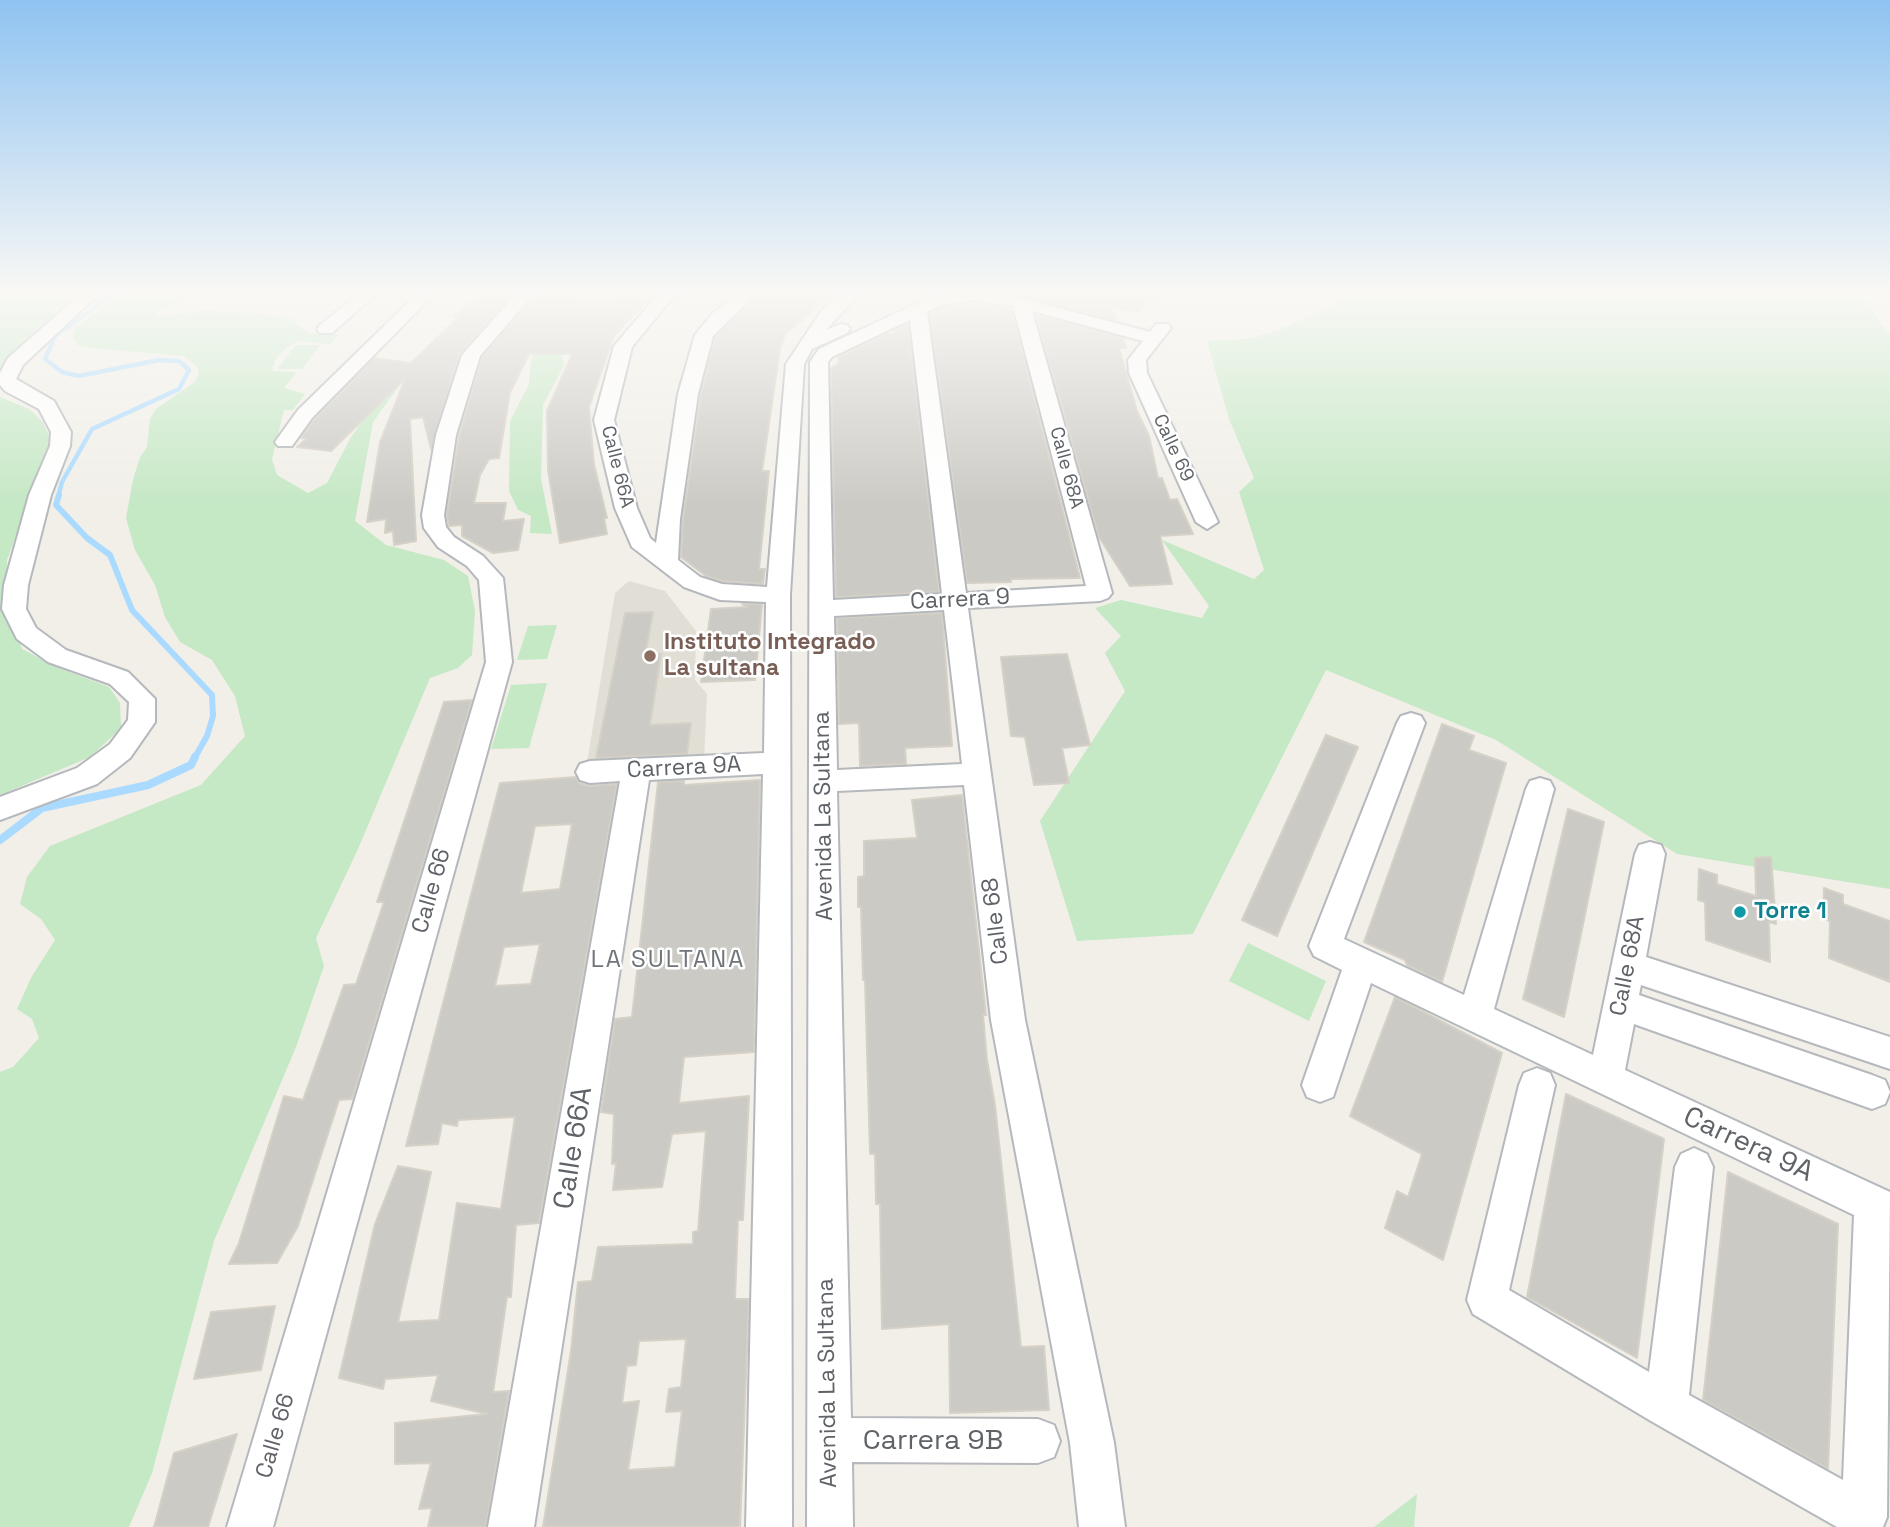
<!DOCTYPE html>
<style>
body{margin:0}
canvas{display:block;background:#f1efe8}
</style>
<canvas width="1890" height="1527"></canvas>
<script>
const g = document.querySelector('canvas').getContext('2d');
g.lineJoin = 'round';
function fillPath(path, color) { g.fillStyle = color; g.fill(path, 'evenodd'); }
const toPath = rows => new Path2D(rows.map(r => 'M' + r).join(''));
function trace(path, color, width, dash) { g.strokeStyle = color; g.lineWidth = width; g.lineCap = dash ? 'butt' : 'round'; g.setLineDash(dash || []); g.stroke(path); }
function write(font, color, halo, rows, align = 'center') {
  g.font = font + ' "Space Grotesk",sans-serif'; g.lineWidth = 5; g.setLineDash([]); g.textBaseline = 'middle'; g.strokeStyle = halo; g.fillStyle = color; for (const [text, x, y, turn = 0] of rows) {
    g.save(); g.translate(x, y); g.rotate((+turn || 0) * Math.PI / 180); g.textAlign = isNaN(turn) ? turn : align; if (halo) g.strokeText(text, 0, 0); g.fillText(text, 0, 0); g.restore();
  }
}
const education = toPath([
 [629,581,665,591,696,631,695,680,707,694,704,762,586,769,615,593]
]);
const green = toPath([
 [0,292,70,292,72,300,32,333,0,368],
 [123,292,201,292,154,314,156,317,206,310,253,313,292,319,308,333,339,334,330,344,298,341,286,348,275,360,272,371,297,372,284,388,305,394,293,410,284,410,272,459,277,475,308,493,327,483,351,437,379,398,421,356,373,422,355,521,386,545,444,560,468,576,475,611,472,655,458,668,430,678,358,849,316,938,324,966,296,1047,214,1241,152,1473,129,1527,0,1527,0,1072,13,1067,39,1038,32,1019,17,1009,32,976,55,940,41,919,20,904,27,877,50,846,201,785,245,736,235,696,212,660,180,642,165,617,155,585,135,550,126,518,133,480,140,457,147,447,150,419,156,409,195,382,199,373,196,366,184,356,92,348,78,345,73,338,74,329],
 [581,292,604,292,597,311,562,354,564,366,543,405,541,479,552,534,530,533,531,516,518,510,509,491,510,421,529,384,531,359],
 [1359,292,1861,292,1885,330,1890,333,1890,889,1677,854,1496,740,1326,670,1193,934,1077,941,1040,821,1125,691,1105,653,1121,636,1095,608,1121,600,1202,618,1209,606,1162,540,1254,579,1264,570,1239,492,1254,478,1229,419,1207,341,1247,339,1282,329],
 [296,345,320,345,302,369,277,369],
 [0,397,29,409,42,421,51,440,7,560,8,605,22,649,56,667,109,687,120,703,121,728,90,757,0,795],
 [557,625,547,659,517,660,528,626],
 [547,683,529,748,491,749,511,685],
 [1248,943,1326,981,1309,1021,1229,981],
 [1417,1494,1414,1527,1374,1527]
]);
const streamFar2 = toPath([
 [58,497,62,482,92,429,179,389,189,370,179,361,159,360,79,376,62,372,45,359,55,336,116,292]
]);
const streamFar1 = toPath([
 [59,495,56,505,87,538,110,555,132,610,212,695,213,716,207,736,194,759]
]);
const stream = toPath([
 [0,840,42,808,148,785,191,765,195,757]
]);
const building = toPath([
 [483,292,515,292,459,354,431,449,423,417,410,419,416,541,394,545,393,531,385,533,386,519,367,522,380,442,405,379,331,451,297,447,307,438,301,438,314,420,374,358,411,363,459,317,454,317,483,292],
 [538,292,604,298,609,298,616,292,648,292,642,298,649,298,614,336,589,407,594,464,607,518,604,518,607,534,560,543,548,470,547,411,572,354,529,354,510,393,499,458,489,459,480,475,474,503,506,503,503,521,524,519,518,550,493,553,462,536,462,525,449,526,447,515,459,436,482,357,538,292],
 [759,292,835,292,785,334,780,349,762,471,769,471,759,569,765,569,763,584,722,581,706,576,681,557,683,519,701,395,715,337,759,292],
 [1006,292,1138,292,1156,296,1137,313,1111,306,1116,320,1006,292],
 [973,303,1011,308,1080,578,1011,579,1011,582,967,583,930,314,942,308,973,303],
 [1036,315,1123,338,1126,348,1119,348,1137,411,1149,436,1158,478,1162,478,1170,500,1177,499,1193,534,1160,536,1172,584,1130,586,1099,537,1036,315],
 [908,324,939,592,836,597,831,368,838,364,839,357,886,334,895,334,894,330,908,324],
 [742,604,762,604,755,680,701,682,711,609,747,607,742,604],
 [653,612,645,656,661,654,650,725,691,723,687,754,596,758,625,613,653,612],
 [942,613,952,746,905,748,906,764,860,766,859,723,839,724,837,618,942,613],
 [1067,654,1090,745,1062,748,1069,783,1034,785,1025,737,1011,736,1001,657,1067,654],
 [472,700,352,1099,339,1100,298,1226,277,1263,229,1264,239,1243,284,1096,303,1100,344,985,356,984,384,902,377,902,444,702,472,700],
 [1442,724,1474,736,1469,750,1506,763,1442,982,1407,965,1405,960,1364,942,1442,724],
 [1326,735,1358,747,1277,936,1242,920,1326,735],
 [576,777,579,783,589,786,617,784,539,1223,516,1225,511,1297,507,1297,493,1392,509,1391,486,1527,428,1527,432,1508,419,1509,431,1463,395,1464,395,1423,487,1414,431,1401,438,1375,385,1379,383,1389,339,1378,375,1224,398,1166,431,1172,398,1322,439,1320,457,1203,501,1209,515,1117,458,1120,457,1126,442,1123,438,1144,406,1146,500,783,576,777],
 [572,824,560,889,521,893,535,826,572,824],
 [540,944,531,984,495,986,504,947,540,944],
 [760,780,754,1052,684,1057,679,1103,749,1096,743,1220,738,1220,735,1299,749,1299,740,1527,543,1527,571,1351,578,1282,592,1281,598,1247,693,1244,693,1232,698,1231,706,1131,672,1134,662,1187,613,1190,616,1163,612,1164,614,1114,601,1112,615,1019,632,1017,658,782,684,781,684,785,760,780],
 [686,1339,681,1387,669,1389,666,1412,682,1411,675,1467,628,1470,639,1401,622,1403,627,1366,636,1365,639,1341,686,1339],
 [962,795,986,1015,983,1015,987,1060,995,1105,1021,1347,1044,1346,1049,1410,950,1413,949,1324,882,1329,880,1204,876,1204,875,1154,870,1154,865,980,863,980,861,907,858,907,858,877,864,876,864,841,917,838,912,800,962,795],
 [1568,809,1604,822,1564,1017,1523,999,1568,809],
 [1771,857,1776,924,1769,922,1770,962,1706,940,1705,902,1698,900,1699,869,1717,875,1717,884,1756,896,1755,858,1771,857],
 [1824,888,1843,895,1843,904,1890,921,1890,982,1829,958,1830,921,1823,918,1824,888],
 [1395,997,1502,1053,1443,1260,1385,1228,1397,1191,1408,1197,1422,1154,1350,1116,1395,997],
 [1566,1094,1664,1139,1637,1358,1527,1297,1566,1094],
 [1728,1172,1838,1224,1828,1469,1703,1400,1728,1172],
 [275,1306,261,1370,194,1379,211,1312,275,1306],
 [237,1434,208,1527,154,1527,174,1453,237,1434]
]);
const minor = toPath([
 [83,292,101,292,23,365,16,379,54,401,71,432,70,446,51,495,28,585,26,609,36,628,66,650,128,672,155,699,155,722,130,758,97,784,0,820,0,797,77,768,110,744,128,720,129,702,110,684,48,662,17,639,2,609,4,585,29,495,50,446,51,432,39,409,5,391,0,385,0,373,8,358,83,292],
 [361,292,379,292,332,333,320,333,317,329,320,325,361,292],
 [419,292,436,292,312,418,292,446,278,446,275,442,298,410,419,292],
 [518,292,535,292,480,356,456,435,444,515,446,527,454,537,483,556,503,578,512,662,273,1527,227,1527,486,662,479,580,467,566,438,547,424,528,422,515,436,435,462,355,518,292],
 [660,292,677,292,632,347,614,420,637,508,650,538,656,543,678,394,695,335,713,313,739,292,757,292,713,336,698,394,680,519,678,560,700,577,722,584,767,587,786,364,822,310,843,292,861,292,826,330,841,324,847,325,850,329,847,333,812,349,804,364,790,595,792,1527,746,1527,763,774,649,780,534,1527,488,1527,620,781,590,783,580,780,576,772,580,764,590,761,764,753,766,602,720,600,684,587,632,547,615,508,594,420,614,346,660,292],
 [962,292,997,292,1150,332,1156,324,1168,324,1171,328,1146,360,1147,373,1218,522,1207,529,1196,522,1129,373,1128,360,1143,341,1032,311,1112,593,1108,598,1100,601,968,608,1025,1020,1114,1443,1125,1527,1079,1527,1070,1443,991,1020,964,785,837,791,851,1418,1038,1419,1054,1425,1060,1441,1054,1457,1038,1463,852,1462,853,1527,807,1527,810,362,819,349,931,297,962,292],
 [973,300,1013,306,1086,586,966,593,927,312,941,305,973,300],
 [910,320,942,594,833,600,828,362,832,357,910,320],
 [944,610,962,764,837,770,834,616,944,610],
 [1411,713,1421,716,1425,723,1344,939,1464,995,1526,789,1530,781,1540,778,1550,781,1554,789,1494,1009,1593,1055,1635,854,1639,845,1650,842,1661,845,1665,854,1646,957,1890,1037,1890,1069,1641,985,1639,995,1872,1075,1885,1080,1890,1092,1885,1104,1872,1109,1634,1024,1625,1070,1890,1192,1887,1517,1883,1527,1837,1527,1651,1421,1473,1314,1467,1300,1519,1085,1524,1073,1537,1068,1550,1073,1555,1085,1509,1290,1649,1372,1675,1167,1681,1154,1694,1148,1707,1154,1713,1167,1689,1395,1843,1480,1854,1215,1371,983,1333,1097,1320,1102,1307,1097,1302,1085,1342,970,1314,956,1309,946,1397,723,1401,716,1411,713]
]);
const markers = [
 [650,656,7,"#8d6e63"],
 [1740,912,7,"#0f9aa8"]
];
const farStreetnames = [
 ["Calle 69",1173,448,65],
 ["Calle 66A",617,467,76],
 ["Calle 68A",1066,468,75]
];
const streetNames = [
 ["Carrera 9",960,600,-3],
 ["Carrera 9A",684,768,-3],
 ["Avenida La Sultana",824,816,-91],
 ["Calle 66",432,891,-74],
 ["Calle 68",996,921,-97],
 ["Calle 68A",1628,966,-79],
 ["Avenida La Sultana",828,1383,-91],
 ["Calle 66",276,1436,-74]
];
const educationNames = [
 ["Instituto Integrado",664,643],
 ["La sultana",664,669]
];
const cultureNames = [
 ["Torre 1",1754,912]
];
const neighbourhoodNames = [
 ["LA SULTANA",668,960]
];
const nearStreetnames = [
 ["Carrera 9A",1748,1145,25],
 ["Calle 66A",574,1148,-81],
 ["Carrera 9B",933,1441]
];
fillPath(education, '#e1ded6');
fillPath(green, '#c5e8c5');
trace(streamFar2, '#aadaff', 4.5);
trace(streamFar1, '#aadaff', 6);
trace(stream, '#aadaff', 8);
fillPath(building, '#cccac5');
trace(building, '#d6d1c6', 2);
trace(minor, '#b5b8bc', 4);
fillPath(minor, '#fff');
const sky = g.createLinearGradient(0, 0, 0, 505);
sky.addColorStop(0, '#8fc3f1');
sky.addColorStop(0.58, '#f9f8f5');
sky.addColorStop(1, '#f9f8f500');
g.fillStyle = sky;
g.fillRect(0, 0, 1890, 505);
for (const [x, y, r, color] of markers) { const dot = new Path2D(); dot.arc(x, y, r, 0, 2 * Math.PI); g.fillStyle = color; g.fill(dot); trace(dot, '#fff', 2.5); }
write('19px', '#5f6368', '#fff', farStreetnames);
write('23px', '#5f6368', '#fff', streetNames);
write('bold 23px', '#785e54', '#fff', educationNames, 'left');
write('bold 23px', '#0d838f', '#fff', cultureNames, 'left');
g.letterSpacing = '2px';
write('24px', '#70757a', '#fff', neighbourhoodNames);
g.letterSpacing = '0px';
write('28px', '#5f6368', '#fff', nearStreetnames);
</script>
